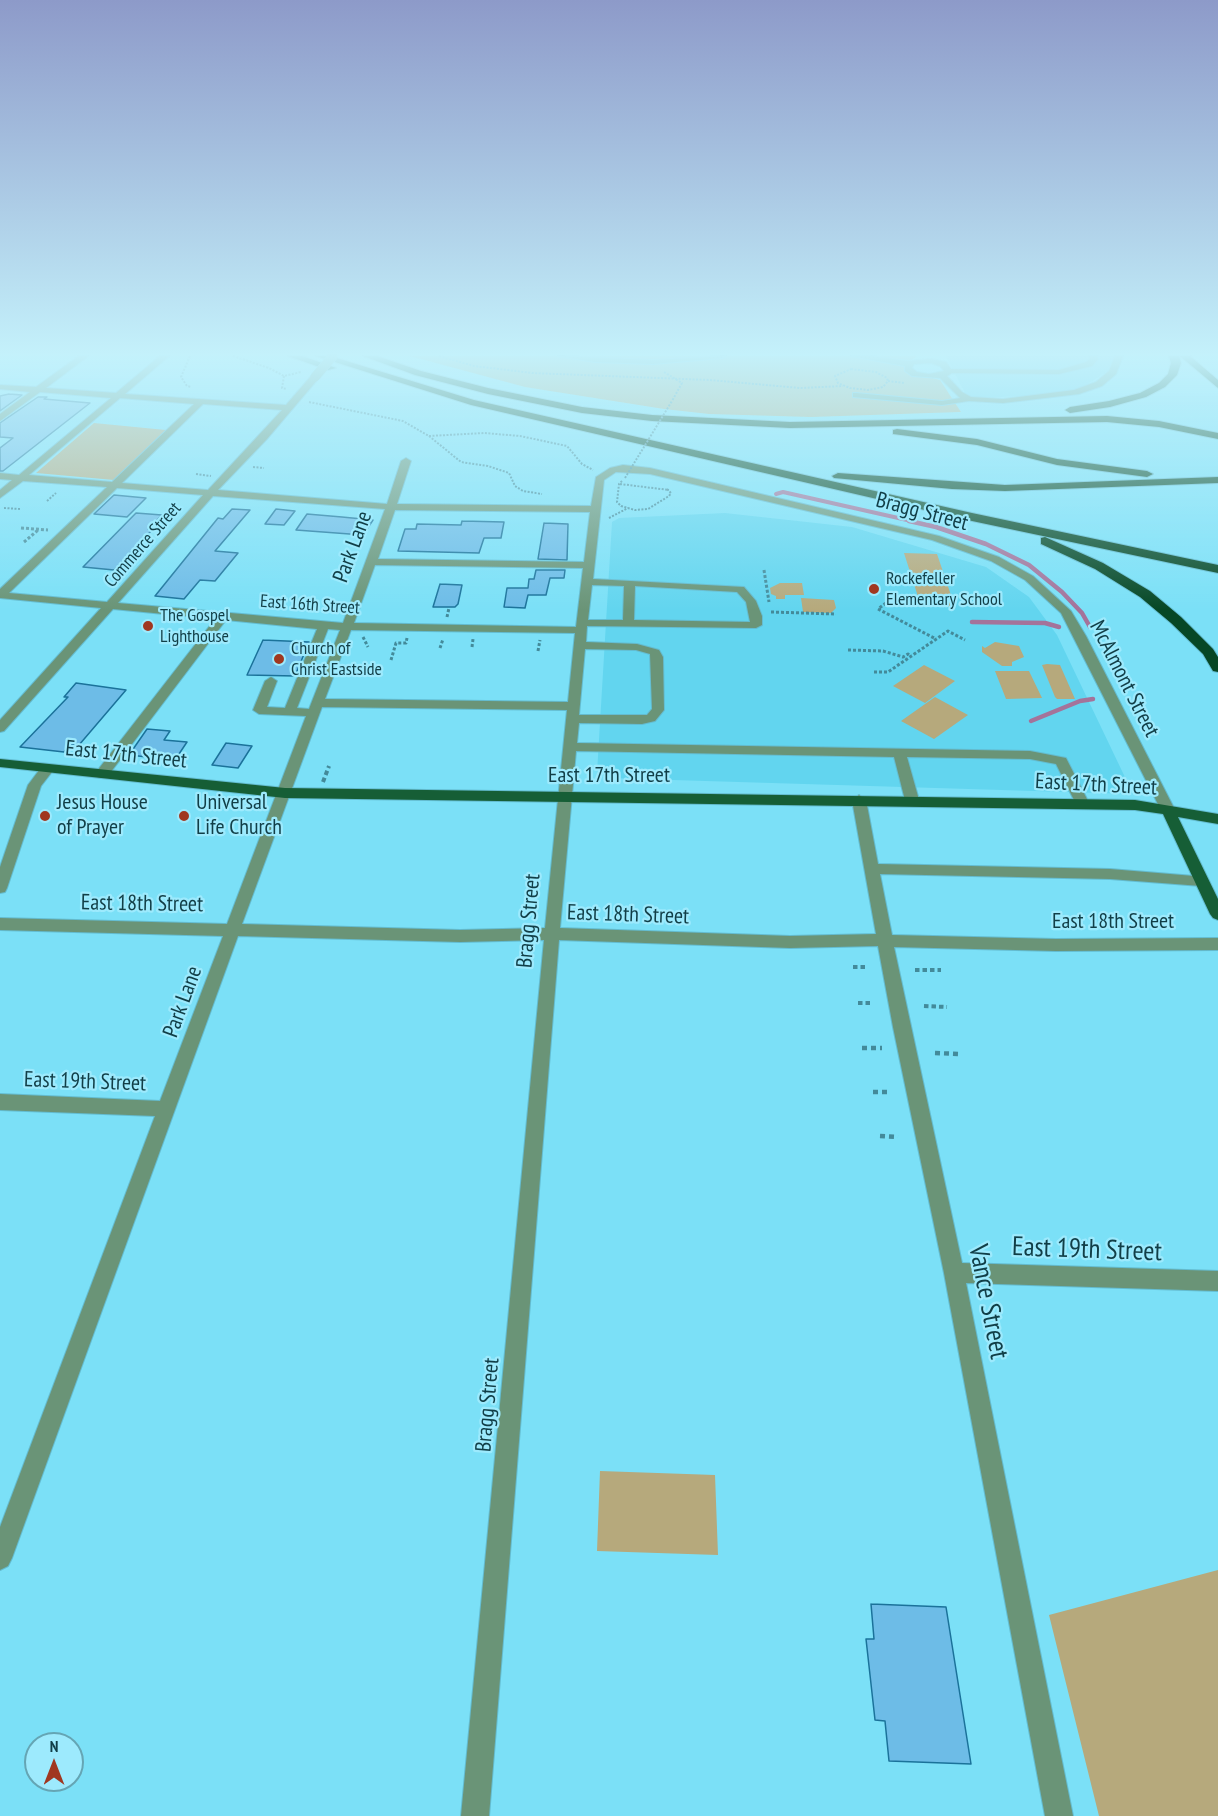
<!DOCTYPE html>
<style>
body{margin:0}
#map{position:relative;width:1218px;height:1816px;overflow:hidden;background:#7be0f7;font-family:"PT Sans Narrow",sans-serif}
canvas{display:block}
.north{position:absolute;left:24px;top:1732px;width:60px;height:60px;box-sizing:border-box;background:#9deafd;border:2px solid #65a5b4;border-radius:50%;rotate:0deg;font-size:16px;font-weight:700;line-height:24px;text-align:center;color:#113e47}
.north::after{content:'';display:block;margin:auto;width:21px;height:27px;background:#a03720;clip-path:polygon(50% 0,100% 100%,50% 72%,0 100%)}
</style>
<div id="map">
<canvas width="1218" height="1816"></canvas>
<div class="north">N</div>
</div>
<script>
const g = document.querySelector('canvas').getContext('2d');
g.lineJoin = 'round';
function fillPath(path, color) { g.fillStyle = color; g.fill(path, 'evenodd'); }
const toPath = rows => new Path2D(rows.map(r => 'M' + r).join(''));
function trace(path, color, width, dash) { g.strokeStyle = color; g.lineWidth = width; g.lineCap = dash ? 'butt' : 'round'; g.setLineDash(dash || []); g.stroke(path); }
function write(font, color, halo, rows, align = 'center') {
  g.font = font + ' "PT Sans Narrow",sans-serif'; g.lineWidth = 4.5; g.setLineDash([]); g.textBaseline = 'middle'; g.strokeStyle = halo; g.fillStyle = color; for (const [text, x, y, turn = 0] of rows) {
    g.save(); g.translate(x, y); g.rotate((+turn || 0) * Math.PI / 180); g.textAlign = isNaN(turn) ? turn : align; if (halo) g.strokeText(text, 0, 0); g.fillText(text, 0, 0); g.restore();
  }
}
const built = toPath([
 [946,356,1114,356,1114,359,1111,369,1080,389,1046,395,979,398,966,395],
 [725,513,852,527,986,567,1029,597,1057,635,1133,794,607,778,597,773,612,522,619,518]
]);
const green = toPath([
 [410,356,917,356,904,367,910,372,940,380,961,412,811,417,709,414,664,409,525,387],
 [94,423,166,430,114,480,36,473],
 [904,553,937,554,955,607,921,606],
 [780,583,802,583,804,595,785,595,785,599,776,599,776,596,771,594,770,588],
 [801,598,834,600,836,608,831,613,803,612],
 [995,642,1019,646,1024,657,1012,662,1012,666,1002,666,982,652,982,646,985,648],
 [1047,664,1060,665,1075,699,1057,699,1055,697,1042,665],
 [924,665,955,681,925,703,893,686],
 [995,671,1029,671,1042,698,1006,699],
 [935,697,968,715,934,739,901,721],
 [600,1471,715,1475,718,1555,597,1551],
 [1218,1570,1218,1816,1099,1816,1049,1615]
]);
const streamFar1 = toPath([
 [776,494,783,492,916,522]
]);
const stream = toPath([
 [909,521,936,527,986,544,1029,565,1062,592,1082,613,1090,627],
 [972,622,1045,623,1059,627],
 [1031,721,1080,701,1093,699]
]);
const building = toPath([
 [9,394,22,395,0,411,0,396,9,394],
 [38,397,47,397,44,399,90,403,3,471,0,471,0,448,13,438,0,437,0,423,38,397],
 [114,495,146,498,127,517,94,514,114,495],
 [232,509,250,510,215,551,238,553,215,581,200,580,184,599,155,596,218,518,223,519,232,509],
 [276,509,295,511,284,525,265,524,276,509],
 [136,513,162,515,148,529,153,529,114,570,83,567,136,513],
 [307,514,342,517,373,520,363,535,296,530,307,514],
 [462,521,504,522,501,538,484,538,479,553,398,551,405,529,416,529,417,524,461,525,462,521],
 [544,523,568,524,567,560,538,559,544,523],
 [536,570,565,570,564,578,550,578,546,595,528,595,525,608,504,607,507,588,528,588,529,579,534,579,536,570],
 [440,584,462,585,458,604,455,607,433,607,440,584],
 [263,640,309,642,295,676,247,675,263,640],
 [76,683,126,690,79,745,70,744,64,752,20,747,68,697,64,697,76,683],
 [147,729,170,731,164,740,187,742,175,760,129,755,147,729],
 [226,743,252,746,238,768,212,765,226,743],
 [871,1604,946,1607,971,1764,889,1761,885,1721,875,1720,866,1639,874,1639,871,1604]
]);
const pathFar3 = toPath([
 [190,356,181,377,187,386,191,387],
 [233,356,269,368,284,376,301,372],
 [439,356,474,366,532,373,710,380,800,388,843,386],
 [851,369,876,372,887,378,888,381,883,387,868,390,850,388,838,383,835,376,851,369],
 [664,372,682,383,672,401],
 [284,376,282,388,287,389],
 [888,381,905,383],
 [309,402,403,421,429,436,461,462,488,466,509,473,515,486,523,491,542,494],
 [429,436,484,433,520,436,567,446,582,464,593,470],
 [253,467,264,468],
 [196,474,211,476],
 [622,481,619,484,617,502,621,506,635,510,648,509,669,496,671,493,666,488],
 [620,484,669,490],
 [47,501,56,493],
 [4,508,20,509],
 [609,518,628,508]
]);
const pathFar2 = toPath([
 [21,528,48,530],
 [24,542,38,530],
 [764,570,769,602],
 [890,600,878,609,936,639],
 [771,612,836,614],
 [447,617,449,608],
 [363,637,368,647],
 [472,647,473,639],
 [440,648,443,639],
 [848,650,883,651,903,657,908,654,911,656],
 [538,651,540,640],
 [391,660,396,643,406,643,407,638],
 [874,672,888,672,948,631,965,640]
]);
const pathFar1 = toPath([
 [323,782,329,766],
 [853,967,867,967],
 [915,970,941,970],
 [858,1003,873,1003],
 [924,1006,947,1007]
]);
const path = toPath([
 [862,1048,882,1048],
 [935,1053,959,1054],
 [873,1092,890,1092],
 [880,1136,898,1137]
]);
const minor = toPath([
 [79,356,88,356,46,388,116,393,160,356,169,356,125,394,286,405,312,375,318,375,318,379,267,439,218,490,387,504,401,461,406,458,411,461,397,504,591,506,596,477,610,468,623,465,650,468,939,536,999,557,1033,576,1071,611,1086,636,1175,810,1173,813,1168,815,1161,810,1061,613,1025,580,991,561,932,540,650,474,616,472,604,480,593,579,744,587,756,601,762,616,762,625,756,628,587,626,586,642,637,644,659,650,663,657,664,710,655,721,642,724,579,723,577,743,1030,751,1066,758,1089,803,1082,808,1077,806,1056,764,1030,759,907,757,919,800,912,805,905,800,894,757,576,751,560,928,790,936,876,934,852,800,859,795,866,800,878,864,1110,869,1206,877,1208,881,1206,885,1201,886,1110,879,880,874,892,935,1056,939,1218,938,1218,950,1056,951,894,947,962,1263,1218,1271,1218,1291,966,1283,1073,1816,1045,1816,944,1273,893,1027,878,946,790,948,559,940,489,1816,461,1816,544,940,460,942,238,936,12,1558,8,1566,0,1570,0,1527,155,1116,0,1110,0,1094,160,1101,223,936,0,930,0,918,227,924,306,716,259,714,253,710,265,681,271,677,277,681,267,707,285,708,317,629,226,620,107,777,102,778,97,777,95,774,97,771,215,619,113,609,4,731,0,732,0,720,101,608,0,598,0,589,107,487,23,481,0,498,0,490,12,480,0,479,0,473,19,475,111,398,40,392,0,421,0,414,30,392,0,389,0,385,36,387,79,356],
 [120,398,194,404,112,482,29,475,120,398],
 [203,404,282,410,208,490,122,483,203,404],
 [117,488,203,495,107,602,9,593,117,488],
 [213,496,385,509,343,623,118,603,213,496],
 [395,510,590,512,584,562,378,559,395,510],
 [375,565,583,568,576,627,354,623,375,565],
 [592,585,624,586,623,620,588,620,592,585],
 [635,586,737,592,746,602,750,622,634,620,635,586],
 [328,629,340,630,309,709,297,708,328,629],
 [351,630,575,633,568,702,325,699,351,630],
 [585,649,636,650,650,654,652,709,647,715,579,715,585,649],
 [322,707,567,710,545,928,460,930,242,924,322,707],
 [558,356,653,360,726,356,722,358,653,364,595,362,558,356],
 [851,356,870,356,908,361,931,359,946,362,951,369,1059,370,1086,362,1090,359,1089,356,1097,356,1098,359,1092,366,1059,374,952,373,947,376,962,392,971,397,1003,399,1074,390,1096,382,1109,371,1115,356,1123,356,1116,374,1102,386,1079,394,1003,403,969,401,942,405,853,397,853,393,856,393,942,401,960,398,940,378,912,376,905,371,905,366,851,356],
 [931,363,940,366,944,371,929,374,917,372,912,368,914,364,931,363],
 [48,764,55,768,41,786,7,888,5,892,0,893,0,867,28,785,43,765,48,764]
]);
const major = toPath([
 [0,759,285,788,1135,800,1218,814,1218,824,1178,817,1218,899,1218,920,1213,918,1210,914,1163,814,1135,810,285,798,0,767,0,759]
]);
const highway = toPath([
 [288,356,302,356,336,368,328,370,288,356],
 [316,356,330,356,474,400,972,513,1218,565,1218,573,972,521,471,405,316,356],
 [363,356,377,356,421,371,488,388,582,407,652,415,790,422,1107,416,1159,421,1218,433,1218,439,1159,427,1107,422,790,428,652,421,582,413,488,394,415,375,363,356],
 [1169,356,1179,356,1181,363,1177,375,1165,387,1146,397,1110,407,1070,413,1065,410,1070,407,1109,401,1140,393,1159,383,1168,374,1171,363,1169,356],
 [1180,356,1190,356,1218,380,1218,388,1180,356],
 [897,429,977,439,1057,459,1147,471,1153,474,1147,477,1057,465,977,445,893,434,893,430,897,429],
 [838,473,1005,485,1218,477,1218,483,1005,491,952,489,834,478,832,476,838,473],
 [1045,537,1103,563,1150,591,1181,617,1213,649,1218,657,1218,672,1213,671,1203,654,1171,623,1140,597,1095,569,1041,544,1041,538,1045,537]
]);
const pathBridge = toPath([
 [625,478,672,401]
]);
const minorBridge = toPath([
 [315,377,333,356]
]);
const markers = [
 [874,589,6,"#a03720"],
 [148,626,6,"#a03720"],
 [279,659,6,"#a03720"],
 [45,816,6,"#a03720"],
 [184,816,6,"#a03720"]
];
const farStreetnames = [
 ["Commerce Street",143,545,-49],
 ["East 16th Street",310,605,4]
];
const farPoinames = [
 ["Rockefeller",886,579],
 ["Elementary School",886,600],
 ["The Gospel",160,616],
 ["Lighthouse",160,637],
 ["Church of",291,649],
 ["Christ Eastside",291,670]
];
const streetNames = [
 ["Bragg Street",922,512,15],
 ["Park Lane",353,547,-70],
 ["McAlmont Street",1124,679,63],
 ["East 17th Street",126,755,6],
 ["East 17th Street",609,776],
 ["East 17th Street",1096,785,3],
 ["East 18th Street",142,904,1],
 ["East 18th Street",628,915,2],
 ["Bragg Street",529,921,-85],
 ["East 18th Street",1113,922],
 ["Park Lane",183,1002,-70],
 ["East 19th Street",85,1082,2],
 ["Bragg Street",488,1405,-85]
];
const poiNames = [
 ["Jesus House",57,803],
 ["of Prayer",57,828],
 ["Universal",196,803],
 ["Life Church",196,828]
];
const nearStreetnames = [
 ["East 19th Street",1087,1250,2],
 ["Vance Street",988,1302,79]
];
fillPath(built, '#62d5ef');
fillPath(green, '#b6a97c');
trace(streamFar1, '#a4739a', 4);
trace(stream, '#a4739a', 4.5);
fillPath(building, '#6dbce7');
trace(building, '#1b729a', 1.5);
trace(minor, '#64bcd0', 2);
trace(major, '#64bcd0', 2);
trace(highway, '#64bcd0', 2);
trace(pathFar3, '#438a9a', 2, [2, 1.5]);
trace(pathFar2, '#438a9a', 3, [3, 2]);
trace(pathFar1, '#438a9a', 4, [4.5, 3]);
trace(path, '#438a9a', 4.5, [5, 4]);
fillPath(minor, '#6a9477');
fillPath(major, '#165e36');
fillPath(highway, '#064725');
trace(minorBridge, '#64bcd0', 10, []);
trace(pathBridge, '#438a9a', 2, [2, 1.5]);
trace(minorBridge, '#6a9477', 9);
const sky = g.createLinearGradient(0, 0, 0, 610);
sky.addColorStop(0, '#8d9ac9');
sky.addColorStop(0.58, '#c4f1fb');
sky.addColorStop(1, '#c4f1fb00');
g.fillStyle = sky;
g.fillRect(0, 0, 1218, 610);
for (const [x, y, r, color] of markers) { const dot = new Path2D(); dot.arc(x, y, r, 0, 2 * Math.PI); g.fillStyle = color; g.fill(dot); trace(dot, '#9deafd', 2); }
write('18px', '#113e47', '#9deafd', farStreetnames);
write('18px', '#113e47', '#9deafd', farPoinames, 'left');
write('22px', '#113e47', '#9deafd', streetNames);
write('22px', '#113e47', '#9deafd', poiNames, 'left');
write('27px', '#113e47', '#9deafd', nearStreetnames);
</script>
